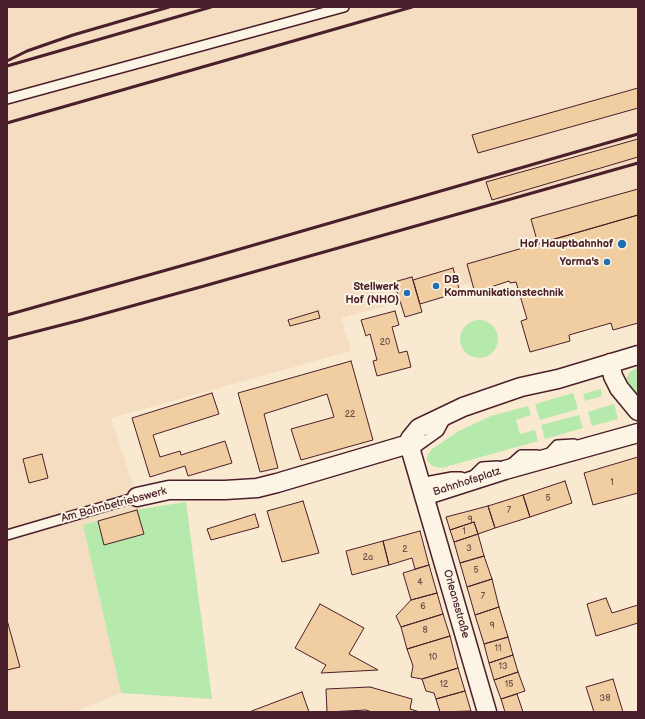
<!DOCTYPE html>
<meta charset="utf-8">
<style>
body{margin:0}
#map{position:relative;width:645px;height:719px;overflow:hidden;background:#f9e9d1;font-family:"Balsamiq Sans",sans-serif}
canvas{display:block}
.frame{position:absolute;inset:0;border:8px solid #4a1f2b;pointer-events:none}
</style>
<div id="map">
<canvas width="645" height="719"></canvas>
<div class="frame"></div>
</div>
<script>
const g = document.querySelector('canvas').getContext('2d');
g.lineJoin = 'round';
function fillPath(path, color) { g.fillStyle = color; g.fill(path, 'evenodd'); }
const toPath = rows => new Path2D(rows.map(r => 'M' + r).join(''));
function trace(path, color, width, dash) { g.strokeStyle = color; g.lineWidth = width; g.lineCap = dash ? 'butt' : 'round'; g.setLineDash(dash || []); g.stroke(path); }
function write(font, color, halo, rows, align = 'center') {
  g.font = font + ' "Balsamiq Sans",sans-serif'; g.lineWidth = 4; g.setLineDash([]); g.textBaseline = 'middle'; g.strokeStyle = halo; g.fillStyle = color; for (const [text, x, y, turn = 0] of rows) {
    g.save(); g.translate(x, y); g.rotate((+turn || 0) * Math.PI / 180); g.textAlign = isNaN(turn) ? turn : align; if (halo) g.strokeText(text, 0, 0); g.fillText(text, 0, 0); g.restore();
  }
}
const built = toPath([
 [7,7,638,7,638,238,341,318,351,351,111,418,141,509,83,525,121,693,74,712,7,712]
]);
const green = toPath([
 '460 339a19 19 0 1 1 38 0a19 19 0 1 1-38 0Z',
 [638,367,638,398,628,385,625,380,630,372],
 [601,389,602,396,585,401,583,394],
 [573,393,578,409,540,420,535,404],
 [614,404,618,419,592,426,588,412],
 [528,406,531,415,516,420,520,434,535,430,538,441,442,468,432,466,427,460,427,456,432,449,459,431,491,416],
 [579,415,583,428,545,439,541,425],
 [186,502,212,699,121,693,83,525,141,509]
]);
const building = toPath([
 [638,88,638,108,478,153,472,135,638,88],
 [638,139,638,157,492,200,486,182,638,139],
 [638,189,638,215,538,244,531,219,638,189],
 [638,215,638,323,613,330,611,323,569,335,570,341,530,352,521,321,527,319,516,282,510,283,509,281,491,287,492,288,475,293,467,264,638,215],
 [453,268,460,292,420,304,413,280,453,268],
 [412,277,422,312,405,317,394,282,412,277],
 [318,311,320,318,290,326,288,320,318,311],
 [395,311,399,325,392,327,399,353,407,351,411,367,377,376,373,361,377,360,370,334,366,336,361,320,395,311],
 [351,361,373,440,301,460,291,429,334,417,327,394,264,414,278,468,260,472,238,393,351,361],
 [212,393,219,414,153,435,160,457,180,451,181,455,225,441,232,463,188,476,185,466,150,477,132,418,212,393],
 [42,454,48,478,29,483,23,459,42,454],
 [638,457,638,493,593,505,584,473,638,457],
 [565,481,572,503,530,517,523,495,565,481],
 [523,495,530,517,495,528,488,506,523,495],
 [303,501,319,553,282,562,267,511,303,501],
 [488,506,495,528,478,534,474,522,450,530,446,517,488,506],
 [137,510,144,534,104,545,98,521,137,510],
 [255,514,259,527,211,540,207,529,255,514],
 [474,522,478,534,454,542,450,530,474,522],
 [420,531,429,565,415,569,412,558,389,565,383,541,420,531],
 [478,534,484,556,460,563,454,542,478,534],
 [383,541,389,565,352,575,346,551,383,541],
 [484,556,492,579,467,587,460,563,484,556],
 [429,565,437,593,411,600,403,573,429,565],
 [492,579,499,607,475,615,467,587,492,579],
 [437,593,443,614,401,627,396,616,411,600,437,593],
 [606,598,612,613,638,605,638,623,596,636,587,604,606,598],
 [320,604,364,628,349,654,378,670,321,673,326,665,295,648,320,604],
 [499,607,508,637,484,644,475,615,499,607],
 [443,614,450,636,407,649,401,627,443,614],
 [7,620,20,667,7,670,7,620],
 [450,636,458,668,422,679,411,677,413,666,407,649,450,636],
 [508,637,513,655,489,663,484,644,508,637],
 [513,655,518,672,494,680,489,663,513,655],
 [458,668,465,691,436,699,434,693,426,691,422,679,458,668],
 [518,672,525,691,501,699,494,680,518,672],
 [613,679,623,712,594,712,586,687,613,679],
 [370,687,412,699,410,709,420,712,372,712,366,710,327,712,326,689,370,687],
 [465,691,471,711,440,712,436,699,465,691],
 [302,692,309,712,249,712,302,692],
 [517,694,523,712,505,712,501,699,517,694]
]);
const service = toPath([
 [7,99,344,7],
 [411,451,439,431,447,416],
 [547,456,557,445,574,444],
 [511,464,521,455,537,455],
 [420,483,452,477,461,477,468,481,482,467,498,466],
 [7,535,137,497]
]);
const minor = toPath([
 [610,363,613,376,619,388,638,411],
 [424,496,505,470,638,433],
 [137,497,169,490,225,490,257,488,277,483,409,444],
 [487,712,409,444,410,439,419,428,463,407,521,387,558,379,638,355]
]);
const rail = toPath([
 [7,61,27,51,73,35,169,7],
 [7,66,211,7],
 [7,123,412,7],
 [7,315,202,260,638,134],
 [7,339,81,320,204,286,638,163]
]);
const markers = [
 [622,244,5,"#1f6fb2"],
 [607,262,4,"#1f6fb2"],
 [436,286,4,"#1f6fb2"],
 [407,293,4,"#1f6fb2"]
];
const numberNames = [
 ["20",385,343],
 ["22",350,415],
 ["1",612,483],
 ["5",548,499],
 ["7",509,511],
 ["9",470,520],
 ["1",464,532],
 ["3",469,549],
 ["2",405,550],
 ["2a",368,558],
 ["5",476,571],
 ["4",420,583],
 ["7",483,597],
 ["6",423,607],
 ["9",492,626],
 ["8",425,631],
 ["11",498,649],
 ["10",433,658],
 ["13",503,667],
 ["12",444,685],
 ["15",509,685],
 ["38",605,699]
];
const poiNames = [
 ["Hof Hauptbahnhof",613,244],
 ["Yorma's",599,262],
 ["DB",444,280,"left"],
 ["Kommunikationstechnik",444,293,"left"],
 ["Stellwerk",399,287],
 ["Hof (NHO)",399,300]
];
const streetNames = [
 ["Bahnhofsplatz",467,482,-18],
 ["Am Bahnbetriebswerk",114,505,-15],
 ["Orleansstraße",456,604,74]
];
fillPath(built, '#f4ddc0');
fillPath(green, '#b5eaac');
fillPath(building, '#f1cda2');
trace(building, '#4a1f2b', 1);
trace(service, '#4a1f2b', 12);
trace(minor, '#4a1f2b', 21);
trace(service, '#fcf5e5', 9);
trace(minor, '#fcf5e5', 18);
trace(rail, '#4a1f2b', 3);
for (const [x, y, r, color] of markers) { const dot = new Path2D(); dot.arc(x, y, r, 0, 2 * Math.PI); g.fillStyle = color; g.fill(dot); trace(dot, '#fcf5e5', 1.5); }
write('9px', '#744a49', null, numberNames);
write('bold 11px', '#4a1f2b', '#fcf5e5', poiNames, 'right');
write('11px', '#4a1f2b', '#fcf5e5', streetNames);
</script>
